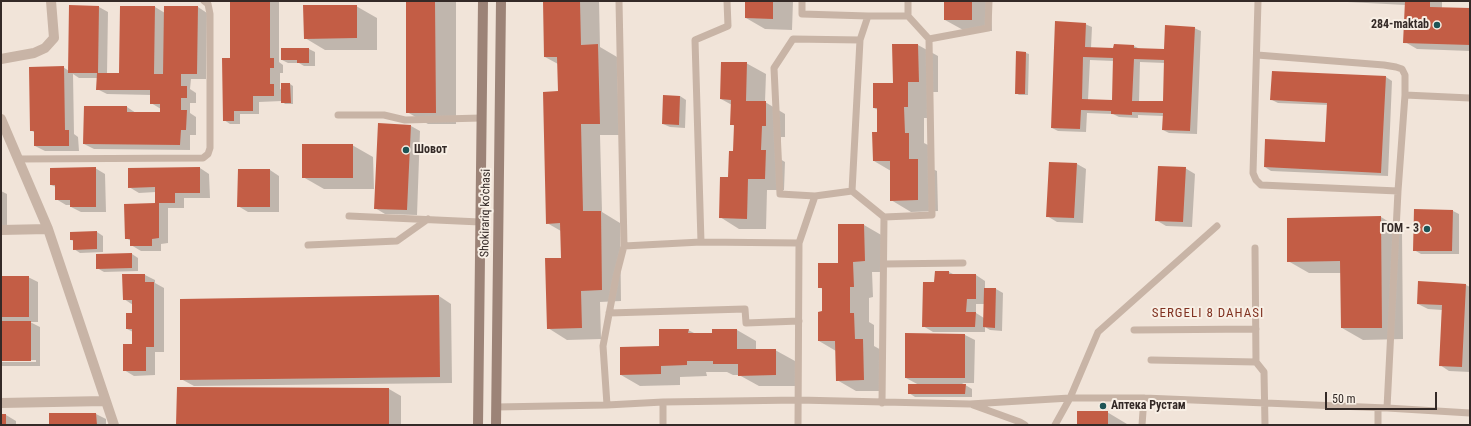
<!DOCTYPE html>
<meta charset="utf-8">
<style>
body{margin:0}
#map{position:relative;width:1471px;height:426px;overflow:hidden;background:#f1e4d9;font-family:"Roboto Condensed",sans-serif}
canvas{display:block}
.frame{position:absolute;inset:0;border:2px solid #342a27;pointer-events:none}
.scale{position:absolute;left:1325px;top:392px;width:112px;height:18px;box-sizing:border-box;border:2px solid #342a27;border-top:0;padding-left:5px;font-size:12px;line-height:14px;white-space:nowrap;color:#342a27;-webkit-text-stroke:3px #f8efe5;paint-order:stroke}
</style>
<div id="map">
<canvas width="1471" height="426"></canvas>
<div class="frame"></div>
<div class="scale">50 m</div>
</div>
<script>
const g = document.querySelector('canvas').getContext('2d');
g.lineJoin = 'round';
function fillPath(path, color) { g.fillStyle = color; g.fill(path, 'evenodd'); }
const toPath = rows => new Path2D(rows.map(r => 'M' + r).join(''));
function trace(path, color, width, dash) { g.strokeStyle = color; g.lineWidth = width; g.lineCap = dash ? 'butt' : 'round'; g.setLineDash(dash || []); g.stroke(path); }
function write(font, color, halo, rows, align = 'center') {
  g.font = font + ' "Roboto Condensed",sans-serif'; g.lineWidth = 4; g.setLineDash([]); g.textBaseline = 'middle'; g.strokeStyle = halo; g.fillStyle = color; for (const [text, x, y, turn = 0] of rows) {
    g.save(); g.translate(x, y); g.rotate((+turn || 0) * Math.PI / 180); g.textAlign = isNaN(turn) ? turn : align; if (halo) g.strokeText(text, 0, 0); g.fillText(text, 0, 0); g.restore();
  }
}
const shadow = toPath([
 [231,1,279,1,279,62,283,65,283,73,280,73,280,89,282,90,282,84,290,84,293,86,293,104,285,104,282,101,259,102,259,114,240,114,240,124,230,124,224,120,231,59],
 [407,1,456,1,456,124,428,124,407,112],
 [544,1,599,1,600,47,617,57,619,135,600,135,602,212,620,223,621,301,600,302,601,339,567,340,548,328,562,259,561,231,547,223,559,92,558,64,545,57],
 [746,1,793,1,792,30,765,29,746,18],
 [945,1,991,1,992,31,965,31,945,20],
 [1345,1,1442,1,1442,8,1470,9,1470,51,1417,49,1405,42,1406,5,1347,2],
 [356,6,377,18,377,50,325,50,305,38],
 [99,7,108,12,107,74,120,74,155,7,165,13,198,7,207,13,206,79,191,79,190,89,196,93,196,103,190,103,190,113,196,117,196,135,190,135,190,150,94,149,84,144,127,107,136,113,161,113,161,109,151,103,151,95,107,94,97,89,98,78,79,78,73,74,74,134,78,137,79,151,45,151,35,146,35,133,31,130,63,67,69,71],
 [1085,24,1092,27,1091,48,1114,49,1115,45,1134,46,1140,49,1165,50,1194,28,1201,31,1197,134,1169,133,1163,130,1163,116,1138,115,1138,118,1119,117,1113,114,1087,113,1086,132,1058,131,1052,128],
 [1090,60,1114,61,1113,101,1088,100],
 [1140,62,1165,63,1164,102,1139,102],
 [893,45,918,45,938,56,938,92,927,92,927,118,924,118,924,143,928,145,928,167,937,171,938,211,911,212,891,200,891,171,874,161,878,133,878,110,874,108,894,84],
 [309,49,315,52,315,66,304,66,299,63,288,63,282,60],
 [1017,52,1026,53,1029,54,1028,95,1019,95,1016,93],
 [746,63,766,74,765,102,785,114,785,137,781,137,780,159,785,162,784,190,767,190,766,229,739,229,720,217,734,152,735,126,731,124,732,105,721,99],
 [1386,77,1392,81,1388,176,1271,171,1265,167,1326,143,1328,105,1278,103,1272,100],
 [680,96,686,100,685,128,670,127,663,124],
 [411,126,420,131,417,215,385,214,375,208],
 [352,145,373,157,374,189,324,189,303,177],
 [1077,164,1086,169,1083,223,1057,222,1047,216],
 [95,168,105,174,106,212,81,212,71,207,71,205,66,205,56,199,56,187,51,185],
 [200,168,209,174,210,198,184,198,184,208,168,208,168,243,161,244,161,251,141,251,131,245,131,241,126,238,156,204,156,192,139,193,129,187],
 [1185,168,1195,174,1192,227,1166,226,1156,220],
 [270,170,279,176,279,212,248,212,238,206],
 [1,191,7,194,7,230,1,230],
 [1453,211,1459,214,1459,254,1421,254,1414,250],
 [1381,217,1402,230,1403,339,1363,340,1342,328,1342,273,1309,273,1288,261],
 [864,225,883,236,884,272,872,272,873,297,869,298,869,322,874,325,874,346,883,351,883,391,856,391,837,380,836,351,819,341,823,312,823,289,819,287,839,264],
 [97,232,103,236,103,252,80,253,74,249,74,241,71,240],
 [132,254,138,258,138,271,104,272,97,268],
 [936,272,949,272,955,275,976,275,985,281,985,289,996,289,1003,293,1002,331,990,330,985,327,985,332,933,332,923,326,935,283],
 [976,304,984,304,984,318,976,313],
 [123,275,145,275,155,280,155,283,164,288,164,352,155,352,155,375,134,376,124,370,133,345,133,332,127,329,133,314,133,305,124,299],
 [1,277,28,277,38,282,38,322,30,322,40,327,40,366,1,366],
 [1,360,36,360,36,362,1,362],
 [1466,285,1470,287,1470,372,1449,371,1440,365,1442,310,1428,309,1418,304],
 [439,296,451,304,452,383,194,386,181,379],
 [688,330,696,334,713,334,737,330,756,341,756,350,775,350,795,361,795,386,759,386,739,375,733,375,727,372,706,372,707,376,680,377,680,385,640,386,621,375],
 [906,334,965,335,975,340,974,383,962,383,972,389,972,397,915,397,909,393,919,385,906,378],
 [389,389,401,396,401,425,177,425],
 [1107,412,1127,424,1127,425,1078,425],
 [50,414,96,414,106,419,106,425,50,425],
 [1,415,6,415,16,421,16,425,1,425]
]);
const building = toPath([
 [230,1,270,1,270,58,274,58,274,68,270,68,270,84,274,84,274,96,253,96,253,111,234,111,234,121,223,121,222,58,230,58],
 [406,1,435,1,436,113,406,113],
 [543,1,580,1,581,45,598,44,600,124,581,124,583,211,601,211,602,290,581,291,582,328,547,329,545,258,561,258,560,223,546,224,543,92,558,91,557,57,544,57],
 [745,1,773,1,773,19,745,18],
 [944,1,972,1,972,20,944,20],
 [1405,1,1430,1,1430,7,1470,8,1470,45,1403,43],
 [69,5,99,6,98,73,68,73],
 [303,5,357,5,357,38,304,39],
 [120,6,155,6,154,74,163,74,164,6,198,6,197,74,181,74,181,86,187,86,187,98,181,98,181,110,187,110,186,130,181,130,180,145,83,144,84,106,127,106,127,112,160,112,160,104,150,104,150,90,96,90,97,73,119,73],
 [1055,21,1086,23,1085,47,1113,48,1114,44,1134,45,1134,48,1164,49,1165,25,1195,27,1190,131,1162,130,1163,113,1132,112,1132,115,1111,114,1111,111,1081,110,1080,129,1051,128],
 [1083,57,1113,58,1112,100,1082,99],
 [1134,59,1164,60,1163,101,1132,101],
 [892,44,918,44,919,82,908,82,908,107,904,107,905,133,909,133,909,159,918,159,918,200,890,201,890,161,873,161,872,132,877,132,877,108,873,108,873,83,893,83],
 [281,48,309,48,309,63,297,63,297,60,281,60],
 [1016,51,1026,52,1025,94,1015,94],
 [721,62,747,62,746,101,766,101,766,126,762,126,761,150,766,150,765,179,748,179,747,219,719,218,720,177,728,177,729,151,733,151,734,125,730,125,731,100,720,99],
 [64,66,65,130,69,130,69,146,34,146,34,131,30,131,29,67],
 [1272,71,1386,76,1381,173,1264,167,1265,139,1325,142,1327,103,1270,100],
 [281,83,290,83,291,103,281,103],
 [663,95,680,96,679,125,662,124],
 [378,123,411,125,407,210,374,209],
 [302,144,353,144,353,178,302,178],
 [1049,162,1077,163,1074,218,1046,217],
 [1158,166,1186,167,1183,222,1155,221],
 [96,167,96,207,70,207,70,200,55,200,55,185,50,185,50,168],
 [200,167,200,193,175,193,175,203,159,203,159,238,152,239,152,246,130,246,130,239,125,239,124,204,155,203,155,187,128,188,128,168],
 [238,169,270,169,270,207,237,207],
 [1414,209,1453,210,1452,251,1413,251],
 [1381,216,1382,328,1341,328,1340,261,1287,262,1287,218],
 [838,224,864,224,865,261,853,262,854,287,850,287,850,313,854,313,855,339,863,339,864,380,836,381,835,341,818,341,818,312,822,311,822,288,818,288,818,263,838,263],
 [97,231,97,249,73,250,73,240,70,240,70,232],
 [132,253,132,268,96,269,96,254],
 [935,271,949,271,949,274,976,274,976,299,967,299,966,312,976,312,975,327,922,327,923,282,934,282],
 [122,274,145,274,145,282,154,282,154,347,146,347,146,371,123,371,123,344,132,344,132,329,126,329,126,313,132,313,132,300,123,300],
 [1,276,29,276,29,317,1,317],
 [1418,281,1466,284,1462,367,1439,366,1442,305,1417,304],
 [984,288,996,288,995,328,983,327],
 [439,295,440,377,180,380,180,299],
 [1,321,31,321,31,361,1,361],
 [659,329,689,329,688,333,712,333,712,329,737,329,737,349,776,349,776,375,738,376,738,364,713,364,713,361,687,361,687,365,661,366,661,374,620,375,620,347,659,346],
 [905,333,965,334,965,378,905,378],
 [908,384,966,384,965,394,908,394],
 [177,387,389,388,389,425,176,425],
 [1077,411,1108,411,1108,425,1077,425],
 [49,413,96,413,97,425,49,425],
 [1,414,6,414,6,425,1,425]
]);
const service = toPath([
 [619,1,624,246],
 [802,1,802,14,868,16,908,16],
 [908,1,908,16,929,39,988,28,989,1],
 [1258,1,1253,173,1256,180,1261,185,1398,191],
 [1257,55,1384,65,1396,67,1402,69,1405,75,1405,95,1398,191,1387,408],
 [1405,95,1470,98],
 [338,115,384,115,405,120,481,118],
 [18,159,203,158,208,154,210,148,210,14,208,4,204,1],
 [852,191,884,217],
 [815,196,780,194,774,68,793,39,860,40],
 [349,216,480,222],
 [701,242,695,40,728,26,727,1],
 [308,245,397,241,428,219],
 [1255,248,1256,362,1264,372,1265,425],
 [884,264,963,263],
 [609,313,745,309,746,323,799,321],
 [1134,330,1256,329],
 [1151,360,1256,362],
 [882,403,884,217,932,215,929,39],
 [607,405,603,346,616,277,624,246,701,242,799,243,815,196,852,191,860,40,868,16],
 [973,405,1020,422,1025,425],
 [496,407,607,405,663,402,798,400,970,404,1070,398,1144,398,1387,408,1470,413],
 [663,425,663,402],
 [798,425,799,243],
 [1055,425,1070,398,1098,332,1217,226],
 [1142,425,1144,398],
 [1378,425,1378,408]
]);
const minor = toPath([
 [1,59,34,53,45,48,54,38,51,1],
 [1,119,48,229,114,425],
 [1,230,48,229],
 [1,403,105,401]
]);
const secondary = toPath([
 [478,425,483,1],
 [496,425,501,1]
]);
const markers = [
 [1437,25,4,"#1d5455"],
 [406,150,4,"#1d5455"],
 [1427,229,4,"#1d5455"],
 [1103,406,4,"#1d5455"]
];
const poiNames = [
 ["284-maktab",1429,25],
 ["Шовот",414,150,"left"],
 ["ГОМ - 3",1419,229],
 ["Аптека Рустам",1111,406,"left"]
];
const streetNames = [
 ["Shokirariq ko'chasi",486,213,-89]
];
const neighbourhoodNames = [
 ["SERGELI 8 DAHASI",1208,314]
];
fillPath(shadow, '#0003');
fillPath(building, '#c35d45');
trace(service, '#c8b4a6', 7);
trace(minor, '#c8b4a6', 10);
trace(secondary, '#9c8377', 10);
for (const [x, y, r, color] of markers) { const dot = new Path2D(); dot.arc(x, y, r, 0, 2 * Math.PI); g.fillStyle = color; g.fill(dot); trace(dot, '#f8efe5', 1.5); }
write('bold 12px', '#342a27', '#f8efe5', poiNames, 'right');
write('12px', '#342a27', '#f8efe5', streetNames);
g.letterSpacing = '1px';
write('13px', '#813322', '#f8efe5', neighbourhoodNames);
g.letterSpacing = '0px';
</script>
